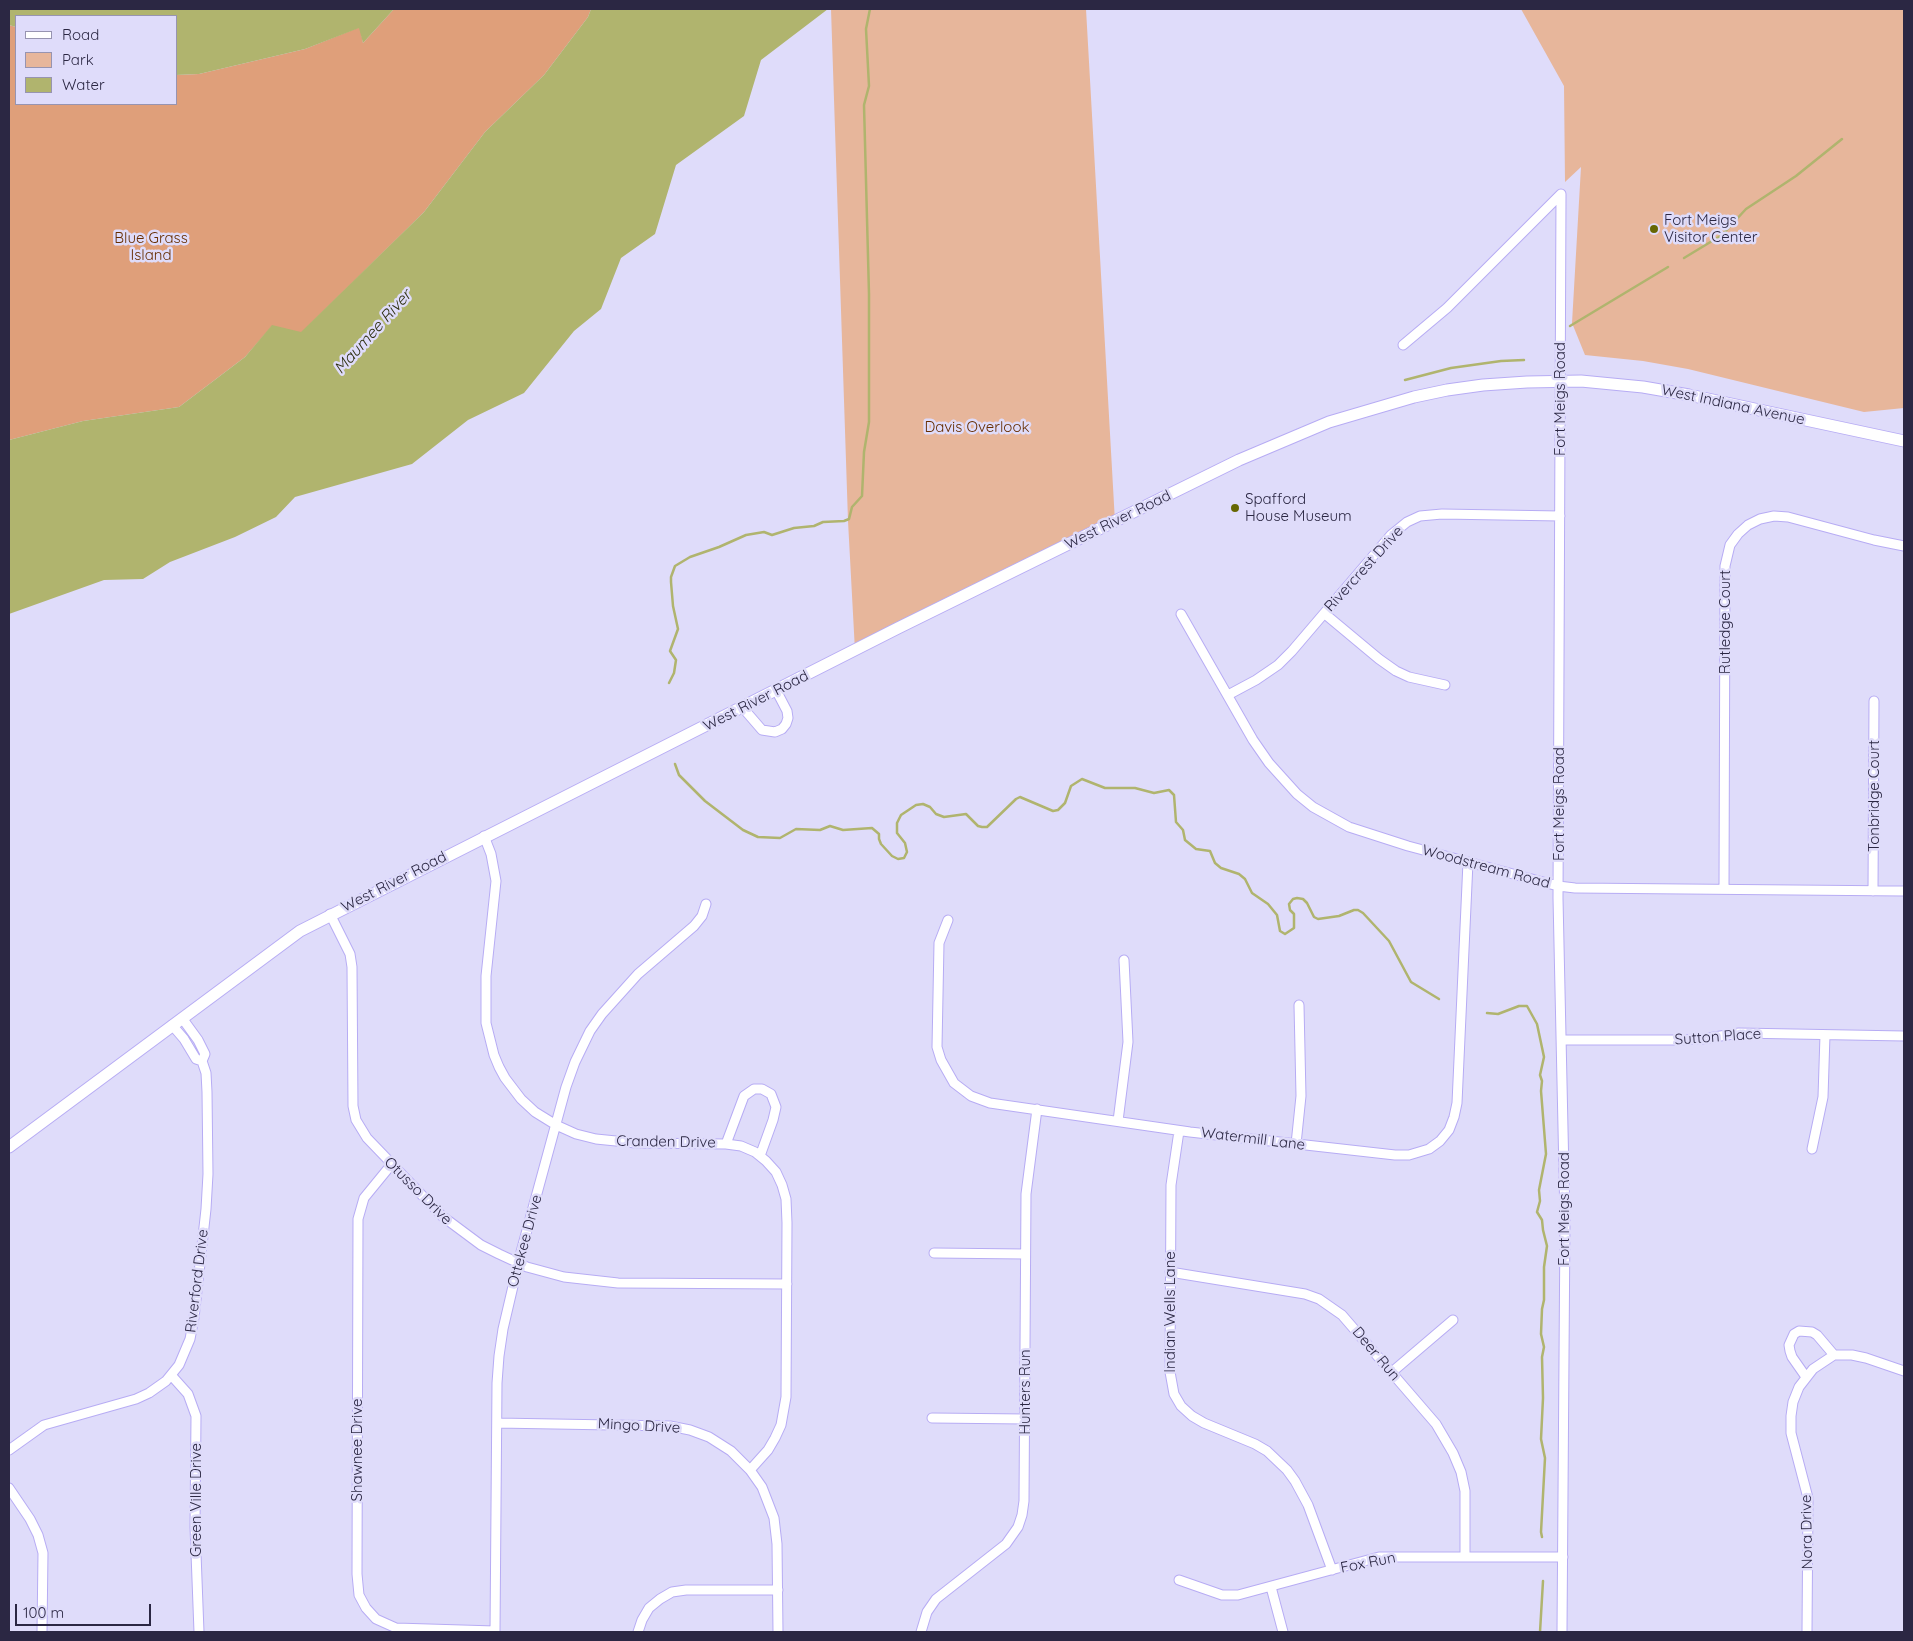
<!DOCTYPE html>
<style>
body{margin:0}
#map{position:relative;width:1913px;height:1641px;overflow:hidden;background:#dfdcfa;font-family:Quicksand,sans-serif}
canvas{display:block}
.frame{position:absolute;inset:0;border:10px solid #2b2743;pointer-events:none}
.legend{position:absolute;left:15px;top:15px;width:162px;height:90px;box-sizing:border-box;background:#dfdcfa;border:1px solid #9794b1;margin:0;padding:6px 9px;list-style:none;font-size:15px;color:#2b2743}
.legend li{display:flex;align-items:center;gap:10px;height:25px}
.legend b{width:25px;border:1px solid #9794b1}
.scale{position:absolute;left:15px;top:1604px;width:136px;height:22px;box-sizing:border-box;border:2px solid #2b2743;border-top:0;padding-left:6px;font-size:15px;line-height:18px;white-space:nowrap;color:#2b2743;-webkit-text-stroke:4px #dfdcfa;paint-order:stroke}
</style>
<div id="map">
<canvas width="1913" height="1641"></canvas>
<div class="frame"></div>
<ul class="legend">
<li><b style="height:6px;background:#fff"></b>Road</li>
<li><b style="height:14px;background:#e7b69b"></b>Park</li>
<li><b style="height:14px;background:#b0b46e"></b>Water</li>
</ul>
<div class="scale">100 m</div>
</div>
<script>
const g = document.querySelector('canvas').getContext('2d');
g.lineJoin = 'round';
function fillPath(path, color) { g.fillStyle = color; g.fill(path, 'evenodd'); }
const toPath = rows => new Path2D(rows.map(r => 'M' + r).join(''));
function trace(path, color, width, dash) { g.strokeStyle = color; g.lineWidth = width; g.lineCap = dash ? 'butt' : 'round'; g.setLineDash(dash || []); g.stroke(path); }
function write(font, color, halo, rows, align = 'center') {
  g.font = font + ' Quicksand,sans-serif'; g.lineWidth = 5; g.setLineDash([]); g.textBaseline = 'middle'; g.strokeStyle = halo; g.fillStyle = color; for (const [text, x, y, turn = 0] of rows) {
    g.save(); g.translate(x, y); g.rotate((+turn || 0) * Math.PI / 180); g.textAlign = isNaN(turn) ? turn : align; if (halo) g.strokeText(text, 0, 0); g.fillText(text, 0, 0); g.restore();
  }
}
const green = toPath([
 [831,9,1086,9,1115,522,855,651,848,521],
 [1521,9,1904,9,1904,408,1864,412,1688,369,1643,361,1585,355,1572,323,1581,167,1565,182,1564,86]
]);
const forest = toPath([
 [394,9,591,9,588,17,544,75,485,132,424,212,301,333,272,326,245,357,179,407,83,421,9,440,9,25,16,27,16,104,176,104,176,75,199,74,305,49,360,27,363,43]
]);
const water = toPath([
 [9,9,394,9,363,43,359,28,305,49,199,74,176,75,176,16,16,16,16,27,9,25],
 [591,9,828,9,761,60,744,116,676,165,655,234,621,258,601,309,574,331,524,393,468,420,412,464,295,497,276,517,235,537,170,562,143,579,104,580,9,614,9,440,83,421,179,407,245,357,272,325,301,332,424,212,485,132,544,75,588,17]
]);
const stream = toPath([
 [1684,258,1722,235,1746,209,1796,176,1842,139],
 [1570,326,1668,267],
 [1405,380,1451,368,1501,361,1524,360],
 [669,683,674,673,676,660,670,651,678,629,673,606,671,582,671,577,675,566,690,557,719,547,746,535,764,532,772,535,794,528,814,526,823,522,844,521,849,519,852,507,862,496,864,452,869,422,869,294,864,105,869,86,866,29,870,9],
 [675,764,679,775,705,801,743,830,758,837,780,838,796,829,820,830,830,826,843,830,872,828,879,834,879,839,881,844,892,856,898,859,904,858,907,852,905,843,897,833,897,823,901,815,916,805,923,804,930,807,936,814,944,817,966,814,978,826,982,827,987,827,1016,799,1020,797,1053,811,1058,810,1065,803,1071,786,1082,779,1105,788,1135,788,1154,793,1169,790,1174,795,1176,822,1183,830,1185,840,1196,849,1210,851,1215,863,1221,868,1239,874,1245,879,1252,893,1268,904,1277,915,1280,931,1285,934,1294,928,1294,914,1290,910,1289,904,1293,899,1297,898,1303,899,1307,903,1314,917,1318,919,1339,916,1354,910,1358,910,1363,913,1389,941,1411,982,1439,999],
 [1487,1013,1498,1014,1519,1006,1527,1006,1537,1024,1544,1057,1540,1075,1542,1081,1541,1091,1546,1154,1539,1190,1540,1201,1537,1212,1542,1220,1543,1230,1547,1246,1544,1267,1544,1300,1542,1309,1541,1334,1544,1347,1542,1357,1543,1398,1541,1439,1545,1458,1541,1532,1542,1537],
 [1540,1632,1543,1581]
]);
const minor = toPath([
 [1403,345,1447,308,1561,194,1558,898,1565,1220,1562,1632],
 [1181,614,1253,740,1269,763,1297,794,1313,807,1349,827,1408,846,1558,886,1575,888,1904,891],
 [1325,614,1379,659,1396,671,1409,677,1445,685],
 [1228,695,1256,680,1278,665,1292,651,1391,535,1407,522,1420,516,1442,514,1560,516],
 [743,708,762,730,775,732,782,729,786,724,788,718,787,711,776,690],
 [484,836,491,854,496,881,486,976,486,1023,494,1055,499,1067,505,1078,521,1099,535,1112,556,1125,576,1134,596,1139,636,1143,726,1144,741,1146,755,1152,766,1161,776,1172,782,1185,786,1199,787,1223,786,1397,781,1425,775,1438,768,1450,750,1470],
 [1724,889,1725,566,1730,545,1738,534,1748,525,1760,519,1774,516,1788,517,1874,540,1904,546],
 [1873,891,1874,701],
 [330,914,350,954,352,967,353,1106,356,1120,367,1138,442,1216,481,1245,499,1254,527,1267,564,1277,618,1283,787,1284],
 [948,920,939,943,937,1047,941,1060,954,1083,971,1096,990,1103,1190,1132,1395,1155,1409,1155,1429,1149,1440,1141,1449,1130,1454,1117,1457,1103,1468,862],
 [172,1025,184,1039,196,1059,202,1061,205,1054,198,1040,182,1018],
 [1562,1040,1674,1040,1702,1039,1739,1033,1904,1036],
 [1118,1121,1128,1042,1124,960],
 [1179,1131,1171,1185,1170,1372,1174,1394,1181,1406,1192,1416,1204,1423,1255,1444,1267,1451,1287,1470,1295,1481,1308,1505,1332,1570],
 [726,1144,744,1096,754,1089,762,1089,771,1094,776,1107,773,1120,760,1156],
 [1296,1144,1301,1096,1299,1005],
 [1812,1149,1823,1097,1825,1035],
 [391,1165,364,1198,358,1219,357,1574,359,1595,366,1608,376,1619,396,1628,495,1631],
 [934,1253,1025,1254],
 [1170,1272,1305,1294,1319,1299,1342,1315,1436,1424,1453,1453,1461,1472,1465,1491,1465,1556],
 [1392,1372,1453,1320],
 [171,1375,188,1394,196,1416,195,1527,199,1632],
 [1806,1377,1792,1357,1790,1351,1789,1345,1794,1334,1799,1331,1812,1332,1817,1335,1834,1355],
 [932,1418,1025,1419],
 [497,1423,670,1426,690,1430,709,1437,731,1451,750,1470,762,1487,774,1518,777,1544,778,1632],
 [9,1450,44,1425,136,1399,149,1393,166,1381,179,1365,190,1339,194,1318,206,1209,208,1174,207,1092,206,1073,202,1061],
 [9,1488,30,1519,38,1535,43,1553,42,1632],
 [1179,1580,1222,1595,1238,1595,1379,1557,1563,1557],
 [1271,1587,1283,1632],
 [495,1632,497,1383,499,1356,503,1329,521,1252,566,1087,575,1062,590,1031,602,1014,638,974,694,926,702,916,706,904],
 [638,1632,642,1620,649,1608,660,1599,672,1592,686,1590,778,1590],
 [921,1632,927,1612,936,1599,1006,1544,1018,1527,1022,1515,1024,1501,1026,1194,1037,1109],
 [1807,1632,1808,1498,1791,1433,1791,1416,1793,1402,1799,1387,1813,1369,1834,1355,1852,1355,1866,1358,1904,1371]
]);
const major = toPath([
 [9,1147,300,931,898,628,1239,460,1329,422,1414,397,1447,390,1483,385,1527,382,1581,381,1643,387,1689,395,1904,441]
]);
const markers = [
 [1654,229,5,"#666703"],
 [1235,508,5,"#666703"]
];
const poiNames = [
 ["Fort Meigs",1664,220],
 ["Visitor Center",1664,237],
 ["Spafford",1245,499],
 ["House Museum",1245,516]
];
const parkNames = [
 ["Blue Grass",151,238],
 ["Island",151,255],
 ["Davis Overlook",977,427]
];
const streetNames = [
 ["Fort Meigs Road",1560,399,-90],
 ["West Indiana Avenue",1733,405,12],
 ["West River Road",1118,520,-26],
 ["Rivercrest Drive",1364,569,-48],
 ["Rutledge Court",1725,622,-90],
 ["West River Road",756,701,-27],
 ["Tonbridge Court",1874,796,-90],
 ["Fort Meigs Road",1559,804,-90],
 ["Woodstream Road",1486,867,15],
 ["West River Road",394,882,-27],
 ["Sutton Place",1718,1037,-4],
 ["Watermill Lane",1253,1139,7],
 ["Cranden Drive",666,1142,1],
 ["Otusso Drive",418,1191,45],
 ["Fort Meigs Road",1564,1209,-90],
 ["Ottekee Drive",525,1241,-75],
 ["Riverford Drive",197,1281,-83],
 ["Indian Wells Lane",1170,1312,-90],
 ["Deer Run",1376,1354,50],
 ["Hunters Run",1025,1392,-90],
 ["Mingo Drive",639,1426,3],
 ["Shawnee Drive",357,1450,-90],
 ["Green Ville Drive",196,1500,-90],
 ["Nora Drive",1807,1532,-91],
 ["Fox Run",1368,1563,-11]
];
const waterNames = [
 ["Maumee River",373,332,-48]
];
fillPath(green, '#e7b69b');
fillPath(forest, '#df9f7a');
fillPath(water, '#b0b46e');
trace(stream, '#b0b46e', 2.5);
trace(minor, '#b7acf4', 11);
trace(major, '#b7acf4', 13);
trace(minor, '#fff', 9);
trace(major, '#fff', 11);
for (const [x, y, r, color] of markers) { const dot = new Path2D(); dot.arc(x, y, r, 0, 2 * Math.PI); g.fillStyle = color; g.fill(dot); trace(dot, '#dfdcfa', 2); }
write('15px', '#2b2743', '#dfdcfa', poiNames, 'left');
write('15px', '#662d00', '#dfdcfa', parkNames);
write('15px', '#2b2743', '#dfdcfa', streetNames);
write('italic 16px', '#2e2f0f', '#dfdcfa', waterNames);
</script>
